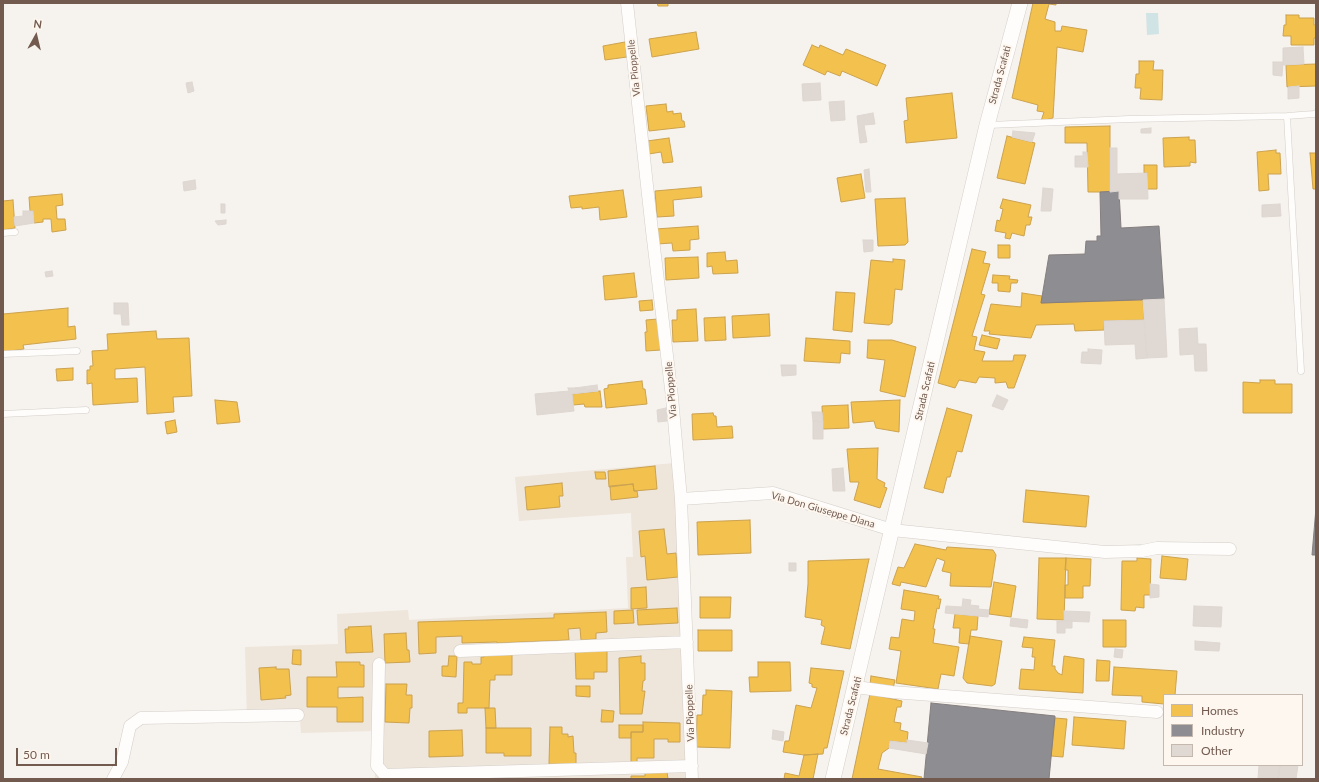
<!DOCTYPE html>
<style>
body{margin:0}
#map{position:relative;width:1319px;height:782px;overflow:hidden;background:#f6f2ed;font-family:Lato,sans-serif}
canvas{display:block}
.frame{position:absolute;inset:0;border:4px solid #725a4f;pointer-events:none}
.legend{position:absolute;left:1163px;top:694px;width:140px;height:72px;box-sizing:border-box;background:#fdf7ef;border:1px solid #c5b8af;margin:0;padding:5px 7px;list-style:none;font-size:12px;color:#725a4f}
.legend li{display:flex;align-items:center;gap:8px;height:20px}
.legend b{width:20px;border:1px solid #c5b8af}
.north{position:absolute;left:16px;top:16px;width:40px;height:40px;-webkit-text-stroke:3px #fdf7ef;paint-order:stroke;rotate:8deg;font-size:11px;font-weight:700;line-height:16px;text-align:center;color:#725a4f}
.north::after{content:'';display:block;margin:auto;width:14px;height:18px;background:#725a4f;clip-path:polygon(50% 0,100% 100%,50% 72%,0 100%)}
.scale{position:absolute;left:16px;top:748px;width:101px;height:18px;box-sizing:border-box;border:2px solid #725a4f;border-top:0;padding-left:5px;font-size:12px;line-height:14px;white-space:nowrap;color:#725a4f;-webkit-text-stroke:3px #fdf7ef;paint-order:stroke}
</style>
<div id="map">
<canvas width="1319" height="782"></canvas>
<div class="frame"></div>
<ul class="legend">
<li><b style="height:11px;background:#f2c14e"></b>Homes</li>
<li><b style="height:11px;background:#8d8d92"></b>Industry</li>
<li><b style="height:11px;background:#dfd8d3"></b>Other</li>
</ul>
<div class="north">N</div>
<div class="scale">50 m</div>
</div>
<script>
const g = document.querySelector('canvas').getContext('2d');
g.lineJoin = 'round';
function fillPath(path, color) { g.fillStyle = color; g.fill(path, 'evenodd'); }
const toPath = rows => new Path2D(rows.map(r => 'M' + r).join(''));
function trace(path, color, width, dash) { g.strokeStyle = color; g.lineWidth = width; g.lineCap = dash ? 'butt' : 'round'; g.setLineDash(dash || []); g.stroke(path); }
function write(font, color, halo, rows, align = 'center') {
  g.font = font + ' Lato,sans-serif'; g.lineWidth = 4; g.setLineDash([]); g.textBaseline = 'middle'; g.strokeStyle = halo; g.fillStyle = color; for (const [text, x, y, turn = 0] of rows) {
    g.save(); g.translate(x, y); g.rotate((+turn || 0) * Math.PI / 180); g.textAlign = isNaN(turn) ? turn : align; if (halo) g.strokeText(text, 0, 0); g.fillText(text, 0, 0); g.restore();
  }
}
const residential = toPath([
 [675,463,690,779,375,779,374,731,301,733,300,719,247,720,245,647,338,644,337,614,408,610,409,620,628,608,626,557,633,557,631,513,519,521,515,477]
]);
const water = toPath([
 [1146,13,1158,13,1159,34,1147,35]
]);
const homes = toPath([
 [657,3,668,3,668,6,658,6,657,3],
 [1033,3,1056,3,1056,5,1049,4,1045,19,1055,22,1055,31,1061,31,1062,26,1087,30,1083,52,1057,47,1053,118,1041,121,1044,112,1037,111,1038,105,1012,98,1033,3],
 [1286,15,1299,15,1299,18,1314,18,1314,25,1316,25,1316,38,1314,38,1314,45,1291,45,1291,36,1283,36,1284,25,1286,25,1286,15],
 [696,32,699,49,652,57,649,39,696,32],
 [625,42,627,57,605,60,603,46,625,42],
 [812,45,819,48,820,45,843,55,846,49,886,65,877,86,842,71,840,76,827,71,825,75,803,65,812,45],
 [1139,61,1154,61,1153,70,1163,70,1162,100,1140,99,1141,88,1135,88,1136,74,1139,74,1139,61],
 [1316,64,1316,86,1287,87,1286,65,1316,64],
 [952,93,957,138,906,143,904,121,908,120,906,98,952,93],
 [666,104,667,112,673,111,673,114,681,113,682,121,684,121,685,127,649,131,646,106,666,104],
 [1110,126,1110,192,1088,192,1087,143,1065,143,1065,127,1110,126],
 [1007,136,1035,143,1025,184,997,178,1007,136],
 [1189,137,1189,140,1195,140,1196,163,1190,162,1190,166,1164,167,1163,138,1189,137],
 [669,138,673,162,663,163,661,152,649,154,647,141,669,138],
 [1276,150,1276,153,1280,153,1281,174,1268,174,1269,190,1259,191,1257,152,1276,150],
 [1310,153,1316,153,1316,189,1313,189,1310,153],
 [1144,165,1157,165,1157,189,1147,189,1147,173,1144,173,1144,165],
 [861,174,865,198,841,202,837,178,861,174],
 [701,187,702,197,673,200,674,216,657,217,655,191,701,187],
 [623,190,627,217,600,220,599,207,582,209,582,207,571,208,569,196,623,190],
 [62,194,63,205,56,206,57,219,65,219,66,230,52,232,51,219,43,219,43,222,34,223,33,211,30,211,29,197,62,194],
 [905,198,908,242,905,245,878,246,875,199,905,198],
 [1003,199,1031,205,1028,217,1032,217,1030,225,1026,225,1024,236,1012,233,1010,239,1005,238,1006,233,995,231,997,220,1000,221,1003,209,1000,208,1003,199],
 [13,200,15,228,3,230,3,201,13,200],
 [698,226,699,239,690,240,690,250,673,251,672,243,657,244,656,229,698,226],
 [998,245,1010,245,1010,258,998,258,998,245],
 [972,249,986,252,983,263,990,264,981,294,985,295,972,336,977,337,974,350,985,352,982,361,1013,361,1014,355,1026,355,1014,388,1008,388,1006,382,995,383,995,378,979,377,976,383,959,380,955,388,938,383,972,249],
 [725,252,726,261,737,260,738,273,713,274,712,266,707,267,707,253,725,252],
 [698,257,699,278,666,280,665,258,698,257],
 [893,259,905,260,902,290,895,289,892,323,889,325,864,323,871,260,893,262,893,259],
 [634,273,637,297,605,300,603,276,634,273],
 [993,275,1010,276,1009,279,1018,280,1017,283,1011,283,1010,292,998,291,998,283,992,283,993,275],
 [836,292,855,293,852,332,833,330,836,292],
 [1022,293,1042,296,1041,303,1143,300,1144,320,1104,321,1104,330,1075,331,1074,324,1036,325,1031,338,989,334,990,331,984,331,991,304,1021,307,1022,293],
 [652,300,653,310,640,311,639,301,652,300],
 [68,308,68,327,75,326,76,339,23,345,24,349,3,352,3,314,68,308],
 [696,309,698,341,673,342,672,320,677,320,677,310,696,309],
 [769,314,770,336,733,338,732,316,769,314],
 [725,317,726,340,705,341,704,318,725,317],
 [658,319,661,350,646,351,645,332,647,332,646,320,658,319],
 [156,331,157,339,189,338,192,396,173,397,174,412,147,414,145,367,115,369,115,379,137,378,138,402,93,405,92,383,87,384,87,370,90,370,90,366,93,366,92,351,108,350,107,334,156,331],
 [982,335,1000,339,997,349,979,345,982,335],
 [806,338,850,341,850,354,841,353,840,363,804,361,806,338],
 [868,340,892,340,916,347,905,397,880,391,885,360,867,358,868,340],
 [73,368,73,380,57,381,56,369,73,368],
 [1260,380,1275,380,1275,384,1292,384,1292,413,1243,413,1243,382,1260,383,1260,380],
 [642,381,643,389,645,389,647,404,606,408,604,389,608,388,608,385,642,381],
 [600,391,602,407,585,407,584,404,573,405,572,394,600,391],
 [215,400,237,402,240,422,217,424,215,400],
 [900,400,899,432,876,428,874,421,853,423,851,402,900,400],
 [848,405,849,428,823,429,822,406,848,405],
 [947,408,972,415,962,452,957,451,950,477,947,477,943,493,924,488,947,408],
 [713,413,714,416,716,416,717,427,732,426,733,438,693,440,692,414,713,413],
 [175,420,177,432,167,434,165,422,175,420],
 [878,448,877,479,885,483,884,487,887,488,880,508,854,500,859,482,850,482,847,449,878,448],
 [655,466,657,489,634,491,633,484,609,487,608,471,655,466],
 [595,472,605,472,606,479,596,479,595,472],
 [562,483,563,496,559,496,560,507,527,510,525,487,562,483],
 [633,484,634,491,637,491,638,497,611,500,610,486,633,484],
 [1026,490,1089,496,1086,527,1023,522,1026,490],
 [750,520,751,553,698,555,697,522,750,520],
 [664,529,667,554,676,553,678,577,647,580,645,556,641,557,639,531,664,529],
 [915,544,946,550,947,547,993,550,996,555,991,587,950,586,951,573,942,571,945,561,937,558,926,587,901,582,900,586,892,584,898,567,904,568,915,544],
 [1162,556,1188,559,1186,580,1160,578,1162,556],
 [1039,558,1066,558,1064,620,1037,619,1039,558],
 [1066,558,1091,559,1090,586,1083,586,1083,598,1065,598,1065,585,1068,585,1068,570,1065,570,1066,558],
 [1137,558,1151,559,1150,595,1144,595,1144,608,1136,607,1135,611,1121,610,1122,561,1137,561,1137,558],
 [869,559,850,649,821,644,825,627,821,625,822,620,805,617,808,584,808,561,869,559],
 [994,582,1016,586,1011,617,989,614,994,582],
 [646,587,647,608,631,609,631,588,646,587],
 [904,590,939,596,938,599,941,599,939,609,937,608,933,629,935,629,933,643,959,647,954,676,941,674,938,689,896,683,901,651,889,649,891,637,899,638,902,619,914,621,915,611,901,609,904,590],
 [700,597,731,597,730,618,700,618,700,597],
 [677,608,678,623,638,625,637,610,677,608],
 [633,610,634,623,614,624,614,611,633,610],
 [606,612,607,632,596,633,596,639,581,640,580,628,568,629,569,640,497,643,497,642,462,643,462,636,436,637,436,653,419,654,418,622,554,618,554,614,606,612],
 [955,614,978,616,977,630,971,630,969,644,959,643,960,628,953,628,955,614],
 [1103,620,1126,620,1126,647,1103,647,1103,620],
 [371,626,373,652,346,653,345,629,349,629,348,627,371,626],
 [698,630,732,630,732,651,698,651,698,630],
 [406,633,407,650,409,650,410,662,385,663,384,634,406,633],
 [970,636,1002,641,995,684,992,686,967,683,963,678,970,636],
 [1024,637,1055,640,1052,666,1055,666,1055,669,1058,673,1062,675,1064,656,1084,659,1083,693,1019,689,1021,669,1034,670,1035,657,1032,657,1033,648,1022,647,1024,637],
 [607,647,607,672,594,672,594,679,576,679,575,648,607,647],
 [293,650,301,650,301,665,292,664,293,650],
 [484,652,512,653,512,675,495,675,495,680,490,680,489,708,467,708,467,713,458,713,458,703,463,703,464,662,472,662,472,664,481,664,481,657,484,657,484,652],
 [449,656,457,656,456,677,442,676,442,666,448,666,449,656],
 [641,656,641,663,645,663,645,680,643,681,642,691,645,691,642,714,620,714,619,658,641,656],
 [1097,660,1110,661,1109,681,1096,681,1097,660],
 [336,662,360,662,360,665,364,665,364,687,338,687,338,698,363,697,363,722,337,722,337,707,307,707,307,677,337,677,336,662],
 [758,662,790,662,791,691,750,692,749,677,758,677,758,662],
 [276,667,276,669,289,669,291,695,285,696,286,698,261,700,259,668,276,667],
 [1114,667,1177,671,1175,695,1164,695,1164,704,1142,702,1142,696,1112,695,1114,667],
 [811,668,844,671,827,748,824,748,823,754,804,755,783,752,785,741,789,741,796,705,811,708,817,688,812,687,812,684,809,683,811,668],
 [871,676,895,680,893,689,870,685,871,676],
 [386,684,407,684,406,695,412,695,412,708,410,708,409,723,385,722,386,684],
 [576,686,590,686,590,697,576,696,576,686],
 [706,690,732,691,730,748,696,747,697,715,702,715,703,695,706,695,706,690],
 [870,694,902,701,901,707,897,707,894,722,901,723,900,730,908,732,907,743,890,741,889,748,882,753,878,769,922,777,921,779,852,779,870,694],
 [485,708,495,708,496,728,486,728,485,708],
 [602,710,614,711,613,722,601,722,602,710],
 [1074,717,1126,721,1124,749,1072,745,1074,717],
 [1055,718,1067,719,1063,757,1051,756,1055,718],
 [643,722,680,723,680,742,668,742,668,739,654,739,654,758,637,758,637,765,631,765,631,732,643,732,643,722],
 [619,725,643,725,643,732,631,732,631,738,619,738,619,725],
 [550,727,562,727,562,734,568,734,568,737,573,736,574,753,576,753,576,765,549,764,550,727],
 [486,728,531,728,531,756,504,756,504,753,486,753,486,728],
 [462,730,463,756,429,757,429,731,462,730],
 [818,754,813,779,784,779,785,773,799,776,804,755,818,754],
 [667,772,668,779,631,779,631,776,645,776,645,773,667,772]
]);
const industry = toPath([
 [1119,191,1121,228,1159,226,1164,299,1041,303,1049,255,1085,254,1086,241,1097,241,1097,236,1101,236,1100,192,1119,191],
 [1316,508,1316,555,1312,555,1316,508],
 [931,703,1055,716,1049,779,924,779,931,703]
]);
const building = toPath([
 [1303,47,1304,64,1283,65,1283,48,1303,47],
 [1273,62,1283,62,1282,76,1273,75,1273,62],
 [192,82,194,91,188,93,186,83,192,82],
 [820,83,821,100,803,101,802,84,820,83],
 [1299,86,1299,98,1288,99,1288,87,1299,86],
 [844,101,845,120,831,121,829,102,844,101],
 [873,113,875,124,864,125,867,142,860,143,857,116,873,113],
 [1151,128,1151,133,1141,133,1141,129,1151,128],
 [1013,131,1035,133,1032,142,1012,137,1013,131],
 [1110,148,1117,148,1117,174,1147,173,1148,199,1119,199,1119,191,1110,192,1110,148],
 [1083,152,1087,152,1088,167,1075,167,1075,156,1083,156,1083,152],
 [869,169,871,192,866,192,864,170,869,169],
 [195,180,196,189,184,191,183,182,195,180],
 [1043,188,1053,189,1051,211,1041,211,1043,188],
 [221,204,225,204,225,213,221,213,221,204],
 [1280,204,1281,216,1262,217,1262,205,1280,204],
 [23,211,33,211,34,223,15,226,14,217,23,216,23,211],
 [226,220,226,224,218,225,215,221,226,220],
 [863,240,873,240,873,251,864,252,863,240],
 [52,271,53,276,46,277,45,272,52,271],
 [1164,299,1167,357,1147,358,1143,300,1164,299],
 [114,303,128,303,129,325,122,325,121,314,114,314,114,303],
 [1144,320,1147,358,1136,359,1135,344,1105,345,1104,321,1144,320],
 [1197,328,1198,344,1206,344,1207,371,1195,371,1194,354,1180,355,1179,329,1197,328],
 [1088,349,1102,350,1101,364,1081,363,1082,352,1088,352,1088,349],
 [781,365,796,365,796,375,782,376,781,365],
 [597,385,598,391,575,388,597,385],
 [568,388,575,388,598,391,572,394,574,411,537,415,535,394,569,391,568,388],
 [997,395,1008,400,1003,410,992,406,997,395],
 [666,408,667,421,658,422,657,410,666,408],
 [812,412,822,412,823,422,813,421,812,412],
 [813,421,823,422,823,439,813,439,813,421],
 [843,468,845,491,833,491,832,469,843,468],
 [789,563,796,563,796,571,789,571,789,563],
 [1150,584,1159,585,1159,597,1150,598,1150,584],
 [963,599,971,600,970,605,979,606,978,609,989,610,988,617,945,613,946,606,962,607,963,599],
 [1194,606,1222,607,1221,627,1193,626,1194,606],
 [1064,611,1090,612,1089,622,1064,621,1064,611],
 [1011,618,1028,620,1027,628,1010,626,1011,618],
 [1057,621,1072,621,1072,628,1065,628,1065,633,1057,633,1057,621],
 [1195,641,1220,643,1219,651,1195,650,1195,641],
 [1115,649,1123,650,1122,658,1114,657,1115,649],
 [773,730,784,732,783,741,772,739,773,730],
 [907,740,928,743,926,754,889,748,890,741,907,743,907,740],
 [1259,765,1280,765,1278,779,1258,779,1259,765],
 [1280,765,1298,765,1296,779,1278,779,1280,765]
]);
const service = toPath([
 [1287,116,1301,371],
 [989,125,1129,119,1287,116,1314,114,1316,113],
 [3,233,15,232],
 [3,354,77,351],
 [3,414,86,410]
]);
const minor = toPath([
 [627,3,652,231,672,397,681,499,692,779],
 [681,499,773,493,892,530,1105,552,1142,551,1157,548,1230,549],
 [460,651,687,642],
 [379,664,377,766,385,775,692,766],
 [856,687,892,692,1157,712],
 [113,779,122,762,130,726,141,718,298,715]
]);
const tertiary = toPath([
 [833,779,987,125,1020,3]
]);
const streetNames = [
 ["Via Pioppelle",634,68,-96],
 ["Strada Scafati",1000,75,-75],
 ["Via Pioppelle",671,390,-95],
 ["Strada Scafati",925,391,-77],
 ["Via Don Giuseppe Diana",823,510,16],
 ["Strada Scafati",851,706,-76],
 ["Via Pioppelle",690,713,-92]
];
fillPath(residential, '#eee5db');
fillPath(water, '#d0e4e5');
fillPath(homes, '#f2c14e');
trace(homes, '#cca24e', 1);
fillPath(industry, '#8d8d92');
trace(industry, '#857e7e', 1);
fillPath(building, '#dfd8d3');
trace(building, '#ded6d0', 1);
trace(service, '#d3cec8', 7);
trace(minor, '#d3cec8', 13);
trace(tertiary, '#d3cec8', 16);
trace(service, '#fefdfc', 6);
trace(minor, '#fefdfc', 12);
trace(tertiary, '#fefdfc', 15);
write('10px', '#725a4f', '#fdf7ef', streetNames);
</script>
